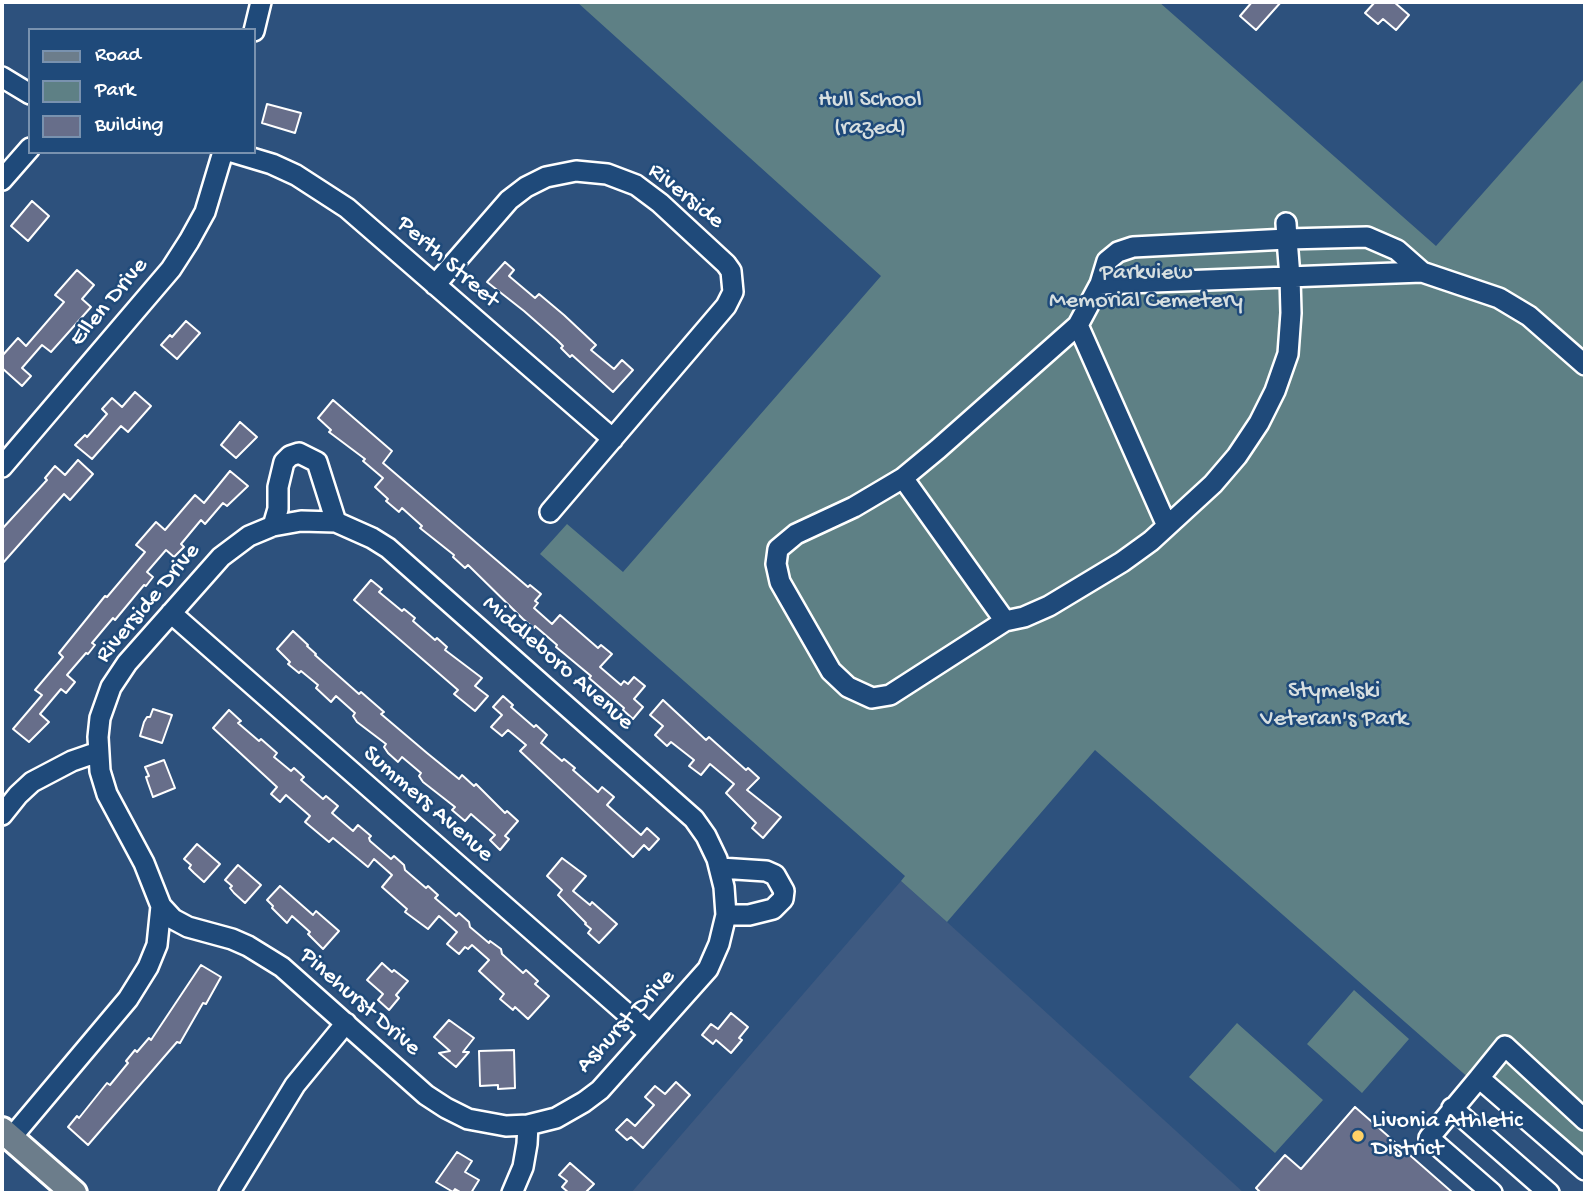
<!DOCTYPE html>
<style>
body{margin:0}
#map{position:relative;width:1587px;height:1195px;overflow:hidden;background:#2d517d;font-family:"Gochi Hand",sans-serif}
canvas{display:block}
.frame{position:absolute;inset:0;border:4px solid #fff;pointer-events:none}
.legend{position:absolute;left:28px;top:28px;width:228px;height:126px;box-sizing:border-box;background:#1f4a7a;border:2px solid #7992af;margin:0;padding:9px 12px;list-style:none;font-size:21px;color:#fff}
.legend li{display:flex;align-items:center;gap:14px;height:35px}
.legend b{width:35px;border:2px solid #7992af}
</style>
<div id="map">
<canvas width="1587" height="1195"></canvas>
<div class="frame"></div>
<ul class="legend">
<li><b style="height:9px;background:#6c7d8b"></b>Road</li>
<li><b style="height:19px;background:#5e8085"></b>Park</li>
<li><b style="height:19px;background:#676e8a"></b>Building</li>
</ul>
</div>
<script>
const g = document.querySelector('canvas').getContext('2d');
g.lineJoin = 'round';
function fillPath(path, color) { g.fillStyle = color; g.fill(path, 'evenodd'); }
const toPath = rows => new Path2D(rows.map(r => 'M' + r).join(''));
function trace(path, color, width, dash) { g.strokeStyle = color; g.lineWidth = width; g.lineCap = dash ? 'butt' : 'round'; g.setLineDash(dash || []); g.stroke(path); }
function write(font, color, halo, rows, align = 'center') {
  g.font = font + ' "Gochi Hand",sans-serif'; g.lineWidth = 5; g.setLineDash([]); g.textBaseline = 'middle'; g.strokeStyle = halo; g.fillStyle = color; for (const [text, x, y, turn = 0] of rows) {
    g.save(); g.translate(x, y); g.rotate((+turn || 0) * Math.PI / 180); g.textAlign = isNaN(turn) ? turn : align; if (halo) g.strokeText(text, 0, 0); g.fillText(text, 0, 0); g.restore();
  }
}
const built = toPath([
 [901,881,947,922,1244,1193,631,1193]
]);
const green = toPath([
 [577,2,1159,2,1436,246,1585,78,1585,1180,1095,750,947,922,901,881,905,876,540,554,567,524,623,572,881,276],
 [1354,990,1409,1039,1362,1093,1307,1044],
 [1237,1023,1323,1100,1275,1153,1189,1077]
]);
const building = toPath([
 [1252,2,1281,2,1256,30,1240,16,1252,2],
 [1375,2,1394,2,1409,15,1396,30,1383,19,1378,24,1365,13,1375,2],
 [267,104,301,113,295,133,262,123,267,104],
 [32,201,49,216,28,241,11,226,32,201],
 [505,262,514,270,509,276,535,298,539,294,564,315,596,345,591,350,614,369,622,360,633,370,613,392,572,355,570,357,561,348,563,346,557,340,524,311,487,282,505,262],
 [77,270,94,285,82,299,91,307,51,352,42,345,22,368,31,376,22,386,2,368,2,356,18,338,26,346,64,302,55,295,77,270],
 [186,321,200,333,177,359,161,345,170,335,172,337,186,321],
 [135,392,151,406,128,432,121,426,92,459,75,445,85,435,87,437,107,414,102,409,112,398,122,407,135,392],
 [333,400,392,451,383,463,528,587,530,585,541,594,535,601,538,603,534,608,552,624,560,615,598,648,601,645,612,654,600,667,621,685,624,681,628,684,634,677,645,686,634,699,643,707,633,719,623,710,624,708,589,678,591,676,556,647,557,645,535,626,534,628,523,619,468,565,465,568,453,557,454,555,420,528,422,526,402,508,399,512,386,501,388,499,375,487,383,478,363,461,365,459,329,432,331,430,318,418,333,400],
 [240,422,257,437,236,458,221,445,240,422],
 [78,460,93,474,70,500,64,494,2,564,2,529,47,480,45,478,55,466,65,475,78,460],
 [230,471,248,486,227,506,223,503,205,524,201,520,181,544,184,547,174,557,166,550,147,572,153,577,146,586,144,585,115,620,113,618,92,643,95,645,88,654,86,653,67,675,75,682,66,693,61,689,40,714,49,722,29,742,13,729,42,695,35,690,63,657,59,653,105,596,107,597,145,552,136,545,156,522,165,530,195,495,204,503,230,471],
 [371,580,382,589,379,592,402,611,404,609,415,618,413,621,435,640,437,638,447,647,445,650,482,678,475,686,488,696,475,711,454,694,458,690,354,600,371,580],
 [293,631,308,645,307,646,316,654,315,655,359,694,361,692,384,712,381,714,427,753,459,779,462,775,474,786,476,784,505,813,507,811,518,821,505,836,509,839,500,850,490,840,495,835,471,814,465,821,452,810,455,807,423,782,419,776,421,773,402,757,398,762,388,753,384,747,386,744,357,722,353,716,355,713,336,696,331,702,316,688,318,685,301,671,299,673,288,664,290,662,277,649,293,631],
 [503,696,513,705,511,707,534,727,536,725,547,735,541,743,562,761,564,759,575,768,573,770,598,792,602,787,614,797,607,805,641,835,647,828,659,839,649,850,644,845,633,857,520,751,526,745,508,730,502,736,491,727,502,715,493,707,503,696],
 [663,700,706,740,709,737,746,770,748,768,759,778,747,790,781,817,763,838,752,828,756,823,726,793,734,784,710,764,701,775,689,766,694,760,671,742,667,746,655,735,663,726,650,715,663,700],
 [153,709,172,715,162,743,140,736,144,722,147,717,150,717,153,709],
 [229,710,241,721,238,723,259,741,261,739,277,753,274,757,291,771,294,768,304,777,301,780,323,799,326,796,338,806,332,813,353,831,358,825,371,836,369,838,370,841,391,859,394,856,404,865,405,870,426,888,428,886,438,895,435,898,456,916,459,913,469,922,470,927,489,943,490,941,501,949,502,954,523,973,526,970,538,981,535,984,549,996,528,1019,515,1007,513,1010,500,999,504,994,479,971,489,960,472,945,468,949,465,947,459,954,447,944,457,932,439,916,428,929,405,912,407,909,382,887,392,875,374,859,368,867,333,838,329,842,305,822,310,816,286,795,280,802,271,794,277,787,213,728,229,710],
 [164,760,175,788,153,797,148,783,146,777,149,776,145,767,164,760],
 [197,844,220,864,204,882,194,873,189,868,191,865,184,859,197,844],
 [562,858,586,876,573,891,590,905,592,902,617,924,599,943,588,933,591,929,585,924,586,923,558,895,562,890,547,876,562,858],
 [238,865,261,885,245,903,234,893,230,888,232,886,225,880,238,865],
 [280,886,313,915,316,911,339,931,323,949,308,934,310,932,292,916,287,923,272,908,273,906,267,900,280,886],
 [382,963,392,972,394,970,408,981,396,995,399,998,389,1010,378,1000,383,994,367,980,382,963],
 [201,965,221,977,206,1004,203,1003,180,1043,177,1042,88,1145,68,1127,77,1116,79,1118,107,1083,110,1085,128,1063,126,1061,135,1050,137,1052,149,1038,151,1040,201,965],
 [731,1013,748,1027,739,1038,742,1040,731,1053,716,1040,713,1044,702,1035,711,1024,718,1029,731,1013],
 [449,1020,474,1038,463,1052,469,1052,456,1067,439,1053,450,1051,434,1037,449,1020],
 [514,1050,515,1088,498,1089,498,1085,480,1086,479,1051,514,1050],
 [676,1082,690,1095,643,1148,631,1137,627,1140,616,1130,627,1119,635,1126,654,1105,645,1097,655,1086,665,1094,676,1082],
 [1355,1107,1453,1193,1261,1193,1256,1188,1285,1155,1301,1169,1355,1107],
 [457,1152,472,1161,465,1172,479,1180,471,1193,462,1193,455,1189,453,1192,436,1182,457,1152],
 [570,1163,594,1184,585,1193,569,1193,562,1187,567,1181,559,1175,570,1163]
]);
const minor = toPath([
 [254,31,261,2],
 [2,77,30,94],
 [232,152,272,164,296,175,347,208,613,439],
 [2,180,30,148],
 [1286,223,1287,239,1290,277,1291,313,1288,354,1275,391,1259,423,1237,456,1213,484,1151,541,1122,562,1049,606,1024,617,1005,621,890,695,872,698,848,687,831,671,780,582,776,564,778,549,796,534,854,507,903,478,938,449,1078,325,1100,284,1107,261,1118,252,1133,247,1287,239,1367,237,1397,250,1422,272,1499,298,1529,316,1585,365],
 [1100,284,1422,272],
 [435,285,509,200,526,187,546,177,576,171,607,174,636,185,660,203,726,264,731,271,733,292,726,306,550,512],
 [1078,325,1167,526],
 [2,467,171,269,189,241,205,212,223,152],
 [903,478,1005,621],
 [273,526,278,509,278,487,284,462,290,456,299,453,317,462,336,522],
 [171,613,650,1034],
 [2,815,18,795,32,782,72,761,98,752],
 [720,868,766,871,775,875,784,891,783,899,773,909,749,915,726,915],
 [1479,1078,1429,1138,1492,1193],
 [1452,1108,1549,1193],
 [1585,1120,1505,1046,1479,1078,1585,1170],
 [11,1138,128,999,148,967,157,945,161,906,144,863,107,794,100,771,98,737,100,718,111,687,127,663,221,557,249,536,273,526,301,521,336,522,372,538,388,548,694,819,706,836,717,859,724,887,726,915,719,944,708,969,600,1090,584,1102,556,1118,528,1125,506,1126,468,1119,446,1108,426,1095,282,967,248,946,232,939,188,927,173,919,161,906],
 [229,1193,295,1085,346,1023],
 [512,1193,523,1167,527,1144,528,1125]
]);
const major = toPath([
 [2,1130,74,1193]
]);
const markers = [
 [1358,1136,7,"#ffd166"]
];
const parkNames = [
 ["Hull School",870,101],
 ["(razed)",870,129],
 ["Parkview",1146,274],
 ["Memorial Cemetery",1146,302],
 ["Stymelski",1334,692],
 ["Veteran's Park",1334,720]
];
const streetNames = [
 ["Riverside",685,197,39],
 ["Perth Street",447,263,41],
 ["Ellen Drive",110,303,-50],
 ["Riverside Drive",149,604,-50],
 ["Middleboro Avenue",557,664,41],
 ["Summers Avenue",427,805,41],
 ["Pinehurst Drive",359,1003,41],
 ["Ashurst Drive",627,1022,-47]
];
const poiNames = [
 ["Livonia Athletic",1372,1122],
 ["District",1372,1150]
];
fillPath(built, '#3e5a81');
fillPath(green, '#5e8085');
fillPath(building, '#676e8a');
trace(building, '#fff', 2);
trace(minor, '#fff', 24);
trace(major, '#fff', 30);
trace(minor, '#1f4a7a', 19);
trace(major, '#6c7d8b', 24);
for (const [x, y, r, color] of markers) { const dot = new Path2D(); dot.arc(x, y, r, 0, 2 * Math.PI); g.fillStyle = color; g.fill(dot); trace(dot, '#1f4a7a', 2.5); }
write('24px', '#d7dfe0', '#1f4a7a', parkNames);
write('24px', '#fff', '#1f4a7a', streetNames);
write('24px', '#fff', '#1f4a7a', poiNames, 'left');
</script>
